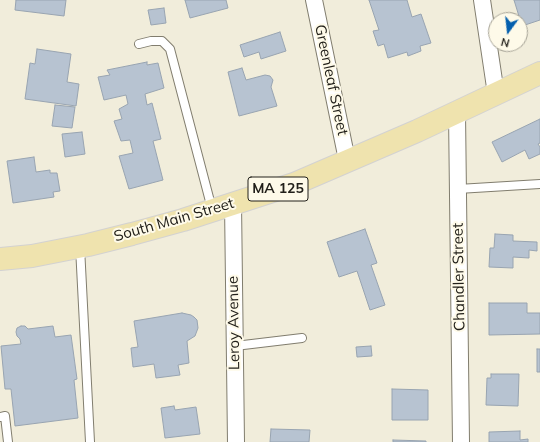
<!DOCTYPE html>
<style>
body{margin:0}
#map{position:relative;width:540px;height:442px;overflow:hidden;background:#f1eddb;font-family:Mulish,sans-serif}
canvas{display:block}
.north{position:absolute;left:488px;top:12px;width:40px;height:40px;box-sizing:border-box;background:#fefae9;border:1px solid #a6a396;border-radius:50%;rotate:195deg;font-size:11px;font-weight:700;line-height:16px;text-align:center;color:#22201a}
.north::after{content:'';display:block;margin:auto;width:14px;height:18px;background:#0560ae;clip-path:polygon(50% 0,100% 100%,50% 72%,0 100%)}
</style>
<div id="map">
<canvas width="540" height="442"></canvas>
<div class="north">N</div>
</div>
<script>
const g = document.querySelector('canvas').getContext('2d');
g.lineJoin = 'round';
function fillPath(path, color) { g.fillStyle = color; g.fill(path, 'evenodd'); }
const toPath = rows => new Path2D(rows.map(r => 'M' + r).join(''));
function trace(path, color, width, dash) { g.strokeStyle = color; g.lineWidth = width; g.lineCap = dash ? 'butt' : 'round'; g.setLineDash(dash || []); g.stroke(path); }
function write(font, color, halo, rows, align = 'center') {
  g.font = font + ' Mulish,sans-serif'; g.lineWidth = 4; g.setLineDash([]); g.textBaseline = 'middle'; g.strokeStyle = halo; g.fillStyle = color; for (const [text, x, y, turn = 0] of rows) {
    g.save(); g.translate(x, y); g.rotate((+turn || 0) * Math.PI / 180); g.textAlign = isNaN(turn) ? turn : align; if (halo) g.strokeText(text, 0, 0); g.fillText(text, 0, 0); g.restore();
  }
}
const building = toPath([
 [16,0,66,0,64,16,15,10,16,0],
 [185,0,226,0,228,8,190,18,185,0],
 [369,0,407,0,412,17,421,14,431,43,420,46,421,51,408,56,407,52,388,58,384,44,378,46,373,31,379,30,369,0],
 [514,0,540,0,540,20,522,26,514,0],
 [164,8,166,23,151,25,148,10,164,8],
 [280,32,286,51,261,59,259,52,244,57,240,45,280,32],
 [37,49,71,54,67,82,79,84,76,106,25,99,30,63,35,64,37,49],
 [147,62,147,65,158,63,164,88,145,94,147,105,152,103,161,139,153,141,163,180,129,189,119,156,133,153,130,140,121,141,114,121,122,119,119,109,128,104,126,95,104,100,98,77,110,75,107,70,147,62],
 [242,68,246,80,265,75,270,76,273,80,271,87,277,106,239,116,228,72,242,68],
 [55,105,75,107,72,128,52,126,55,105],
 [540,119,540,143,538,144,540,147,540,154,529,159,525,150,502,162,492,142,540,119],
 [82,132,85,154,65,157,62,134,82,132],
 [34,157,36,172,50,170,50,173,57,173,60,191,53,192,54,197,13,203,7,161,34,157],
 [365,229,377,263,371,265,385,305,370,310,357,271,339,277,327,242,365,229],
 [495,234,513,235,513,241,537,242,537,251,529,250,529,258,513,257,513,268,489,267,490,248,494,248,495,234],
 [489,303,527,303,527,313,540,313,540,334,489,335,489,303],
 [182,313,191,315,194,317,197,320,198,328,195,336,187,341,189,363,178,365,180,375,156,378,154,364,133,367,131,348,138,347,134,321,182,313],
 [21,326,25,326,28,329,53,326,55,337,71,335,77,379,74,380,78,418,15,426,11,389,5,389,1,346,21,344,20,339,17,336,16,332,17,328,21,326],
 [371,346,372,356,357,357,356,347,371,346],
 [537,349,540,349,540,372,537,372,537,349],
 [491,374,519,374,518,406,486,405,487,378,491,378,491,374],
 [392,389,428,390,428,420,392,420,392,389],
 [174,406,175,410,196,407,200,434,165,438,161,408,174,406],
 [271,429,310,430,309,442,270,442,271,429],
 [520,431,520,440,528,439,528,442,489,442,489,432,520,431],
 [393,440,426,441,426,442,393,442,393,440]
]);
const service = toPath([
 [139,44,151,41,162,41,170,49,212,209],
 [458,189,540,184],
 [80,247,90,442],
 [235,346,302,338],
 [0,417,5,416,8,442]
]);
const minor = toPath([
 [314,0,347,160],
 [482,0,496,94],
 [457,113,461,442],
 [233,203,236,442]
]);
const primary = toPath([
 [0,259,32,256,88,245,132,234,183,220,294,184,417,131,540,73]
]);
const shields = [
 [278,189,60]
];
const shieldNames = [
 ["MA 125",278,189]
];
const streetNames = [
 ["Greenleaf Street",331,80,78],
 ["South Main Street",174,220,-16],
 ["Chandler Street",459,277,-91],
 ["Leroy Avenue",234,323,-91]
];
fillPath(building, '#b7c3d1');
trace(building, '#98a4b1', 1);
trace(service, '#817d6e', 10);
trace(minor, '#817d6e', 18);
trace(primary, '#d3d2d1', 24);
trace(service, '#fff', 8);
trace(minor, '#fff', 16);
trace(primary, '#efe3ae', 22);
for (const [x, y, w] of shields) { const box = new Path2D(); box.roundRect(x - w / 2, y - 12, w, 24, 3); g.fillStyle = '#fefae9'; g.fill(box); trace(box, '#22201a', 1); }
write('bold 14px', '#22201a', null, shieldNames);
write('15px', '#22201a', '#fefae9', streetNames);
</script>
